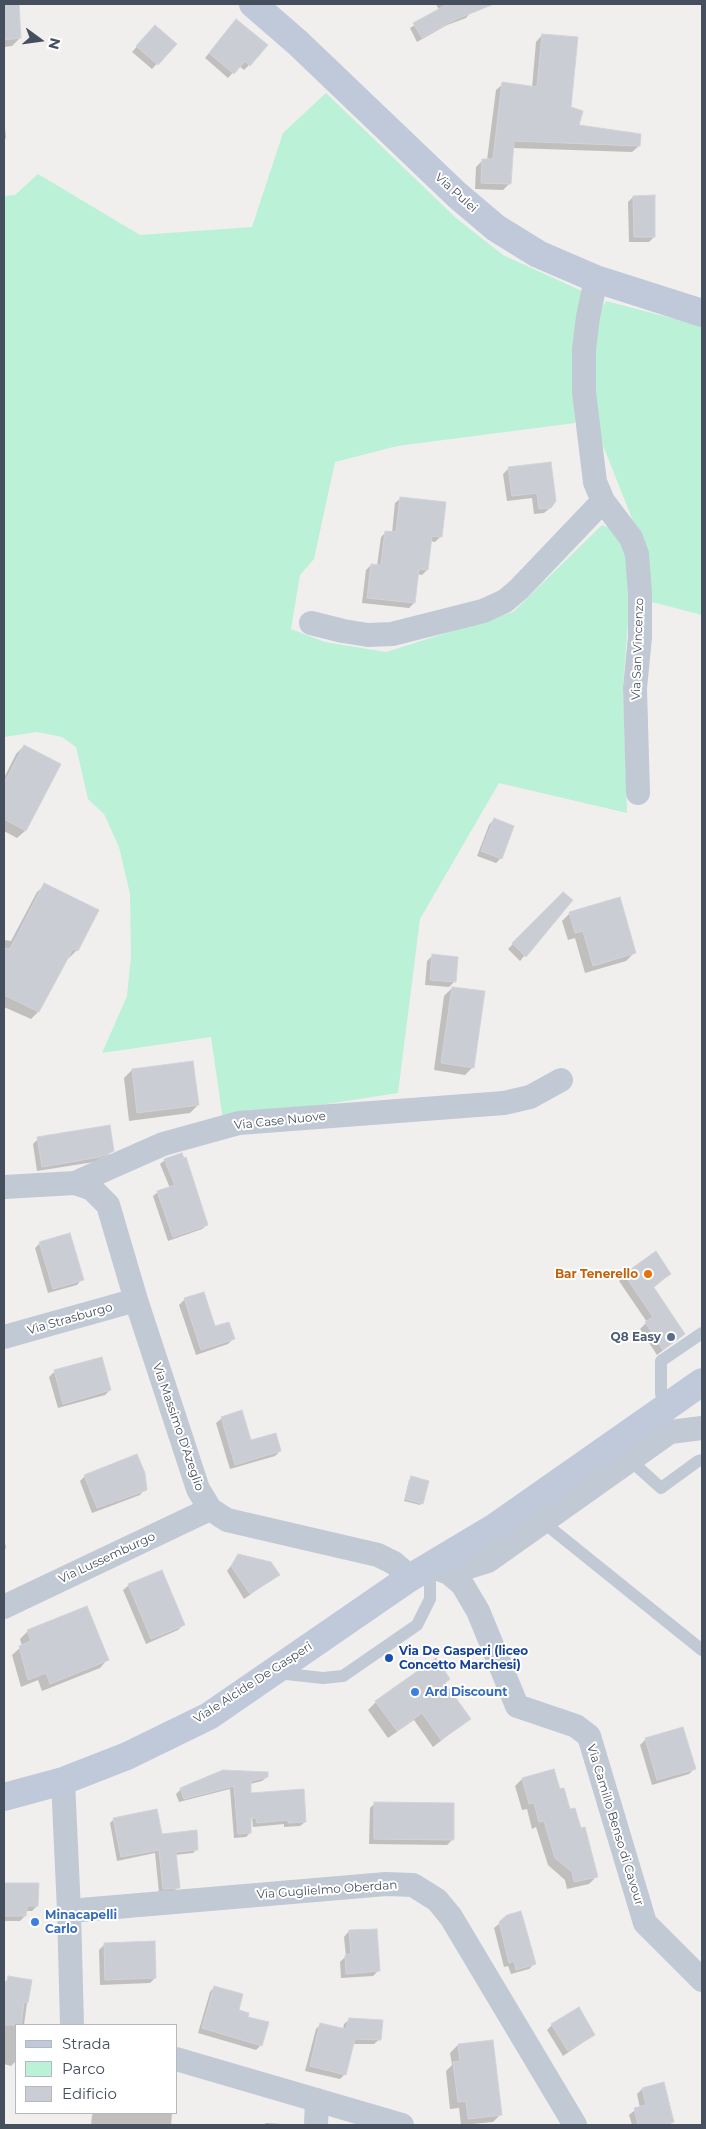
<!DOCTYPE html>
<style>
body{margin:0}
#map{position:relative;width:706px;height:2129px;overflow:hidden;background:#f1efee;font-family:Montserrat,sans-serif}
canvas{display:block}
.frame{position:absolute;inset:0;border:5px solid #464f5d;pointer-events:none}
.legend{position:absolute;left:15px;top:2024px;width:162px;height:90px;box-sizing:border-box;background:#fff;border:1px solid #b5b9be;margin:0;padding:6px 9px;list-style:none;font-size:15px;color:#464f5d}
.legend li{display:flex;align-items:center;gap:10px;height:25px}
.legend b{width:25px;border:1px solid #b5b9be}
.north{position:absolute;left:15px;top:15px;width:50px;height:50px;-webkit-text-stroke:4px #fff;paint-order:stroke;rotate:104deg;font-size:14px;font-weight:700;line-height:20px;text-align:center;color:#464f5d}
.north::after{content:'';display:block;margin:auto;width:18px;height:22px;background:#464f5d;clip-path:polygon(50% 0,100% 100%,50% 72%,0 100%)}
</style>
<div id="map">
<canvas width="706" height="2129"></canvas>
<div class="frame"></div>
<ul class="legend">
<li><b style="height:6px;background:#c0c9d9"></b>Strada</li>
<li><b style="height:14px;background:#baf1d7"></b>Parco</li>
<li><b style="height:14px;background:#cacdd4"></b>Edificio</li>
</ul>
<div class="north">N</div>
</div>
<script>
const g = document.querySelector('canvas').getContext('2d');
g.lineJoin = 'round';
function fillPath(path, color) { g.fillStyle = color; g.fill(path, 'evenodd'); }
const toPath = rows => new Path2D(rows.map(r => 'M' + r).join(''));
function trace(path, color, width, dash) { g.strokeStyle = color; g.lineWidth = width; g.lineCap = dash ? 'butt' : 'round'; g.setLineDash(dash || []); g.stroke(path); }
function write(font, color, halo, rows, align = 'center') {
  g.font = font + ' Montserrat,sans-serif'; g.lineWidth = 4; g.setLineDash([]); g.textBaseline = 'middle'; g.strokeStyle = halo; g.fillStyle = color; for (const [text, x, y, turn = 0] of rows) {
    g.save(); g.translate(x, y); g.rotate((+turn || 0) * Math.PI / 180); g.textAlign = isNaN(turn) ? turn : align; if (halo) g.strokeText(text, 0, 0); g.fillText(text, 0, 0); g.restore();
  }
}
const green = toPath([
 [326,93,456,218,503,255,582,291,574,355,575,423,397,446,335,462,314,559,300,575,291,629,325,642,386,652,513,612,602,525,618,532,626,553,629,610,623,686,627,813,499,783,420,919,398,1093,223,1120,211,1037,102,1053,127,996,131,956,130,894,119,847,104,814,88,799,76,747,62,737,37,732,4,737,4,196,15,195,38,174,140,235,252,227,283,133],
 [606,301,702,326,702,615,648,601,643,546,600,438,591,347,596,316]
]);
const shadow = toPath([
 [436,4,466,4,470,13,466,18,447,25,417,42,410,28,439,10],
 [13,5,20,38,12,46,4,47,4,6],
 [231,26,249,65,244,70,239,66,228,78,205,58],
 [150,32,175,44,152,69,132,52],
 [542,35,578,126,639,146,632,152,513,148,510,183,503,190,475,189,476,167,483,160,487,160,496,90,503,84,532,88,536,42],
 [4,117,6,138,4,140],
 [633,197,654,237,649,242,629,242,628,202],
 [550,463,550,508,544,513,534,514,532,498,507,501,503,474,509,468],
 [401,498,441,536,435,542,430,541,427,570,422,575,417,574,414,603,409,608,362,603,366,570,371,565,377,566,381,537,386,532,392,533,395,503],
 [24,746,59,765,25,831,17,838,4,831,4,778,16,754],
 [494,819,501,858,496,863,477,856,489,825],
 [45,885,77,950,69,958,67,957,38,1012,31,1019,4,1007,4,940,11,941,37,892],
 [563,893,571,900,520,961,508,949],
 [570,913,634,953,626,961,585,973,575,938,568,940,562,921],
 [432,956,454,982,449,987,425,985,427,961],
 [452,988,473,1067,465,1075,434,1070,444,996],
 [132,1070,198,1105,190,1113,129,1121,124,1078],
 [38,1139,113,1150,108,1155,94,1162,37,1171,33,1144],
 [165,1160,207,1225,202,1229,168,1241,153,1196,158,1192,170,1188,160,1164],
 [40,1243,82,1279,77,1285,48,1293,35,1248],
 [656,1253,670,1274,653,1288,684,1334,657,1355,640,1329,647,1322,619,1281],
 [185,1299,214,1328,233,1339,228,1344,196,1355,179,1305],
 [54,1372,110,1390,105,1395,58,1408,49,1377],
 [222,1418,251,1442,280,1451,275,1456,230,1469,216,1423],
 [85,1476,145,1489,140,1495,92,1513,80,1481],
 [411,1478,422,1503,420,1505,404,1501,409,1480],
 [4,1538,6,1548,4,1550],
 [238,1556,278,1575,244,1599,227,1571],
 [129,1585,183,1625,178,1630,146,1644,123,1590],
 [28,1631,107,1660,100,1668,42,1691,38,1680,21,1687,12,1655,22,1646,20,1639],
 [444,1683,469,1719,433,1747,414,1720,388,1738,368,1710,376,1702],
 [646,1739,694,1769,689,1774,652,1785,640,1745],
 [267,1777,262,1781,250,1784,250,1794,305,1822,300,1826,284,1827,284,1824,253,1827,252,1817,250,1817,250,1833,246,1837,234,1838,230,1789,179,1802,176,1794,181,1789],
 [522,1779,559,1791,597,1876,589,1884,567,1889,565,1880,548,1865,536,1827,532,1829,527,1809,522,1810,515,1786],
 [375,1803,452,1840,447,1845,369,1844,370,1808],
 [114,1819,197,1849,193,1853,175,1855,178,1887,174,1891,159,1893,155,1853,117,1861,110,1823],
 [4,1884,37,1884,37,1906,32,1911,25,1911,25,1916,20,1921,4,1921],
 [500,1923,534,1964,529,1969,511,1974,508,1966,504,1967,494,1928],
 [349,1931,378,1971,373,1976,341,1978,340,1962,346,1956,344,1937],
 [105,1944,155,1978,150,1983,100,1985,99,1950],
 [9,1978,30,1981,24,2025,16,2025,16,2061,11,2066,4,2064,4,1983],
 [214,1987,237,2011,247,2018,261,2045,256,2050,198,2033,210,1992],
 [350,2019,380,2039,374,2044,352,2044,345,2074,340,2079,305,2071,316,2029,321,2024,343,2029,344,2024],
 [552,2025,594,2035,563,2056,547,2030],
 [458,2045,501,2114,493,2122,461,2125,459,2108,450,2109,446,2071,452,2065,450,2053],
 [642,2089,673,2122,669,2125,632,2125,629,2115,635,2110,640,2108,637,2094],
 [94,2113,172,2113,171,2125,91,2125,92,2115],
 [266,2123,299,2125,263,2125]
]);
const building = toPath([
 [4,4,19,4,21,38,4,40,4,4],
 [448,4,494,4,452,21,422,38,413,23,448,4],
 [236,19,268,45,250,66,245,61,234,74,209,53,236,19],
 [155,25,177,44,158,65,136,46,155,25],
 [542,34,578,37,571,107,583,111,579,125,641,134,640,146,514,141,511,184,481,183,482,159,493,159,502,82,537,87,542,34],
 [655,195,655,237,634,237,633,196,655,195],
 [551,462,556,501,551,508,539,509,537,493,512,496,508,467,551,462],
 [400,497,446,502,442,537,432,536,428,570,419,569,415,603,367,598,371,564,381,565,385,531,396,532,400,497],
 [24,745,61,764,26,831,4,819,4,783,24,745],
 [494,818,514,826,502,859,481,851,494,818],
 [44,883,99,910,78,951,73,949,39,1012,4,995,4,948,10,949,44,883],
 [563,892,573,900,526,957,512,943,563,892],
 [620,897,636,953,593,966,583,931,575,933,569,912,620,897],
 [432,954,458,957,456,982,430,980,432,954],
 [452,987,485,991,474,1068,441,1063,452,987],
 [193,1061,199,1105,137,1113,132,1069,193,1061],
 [110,1125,114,1151,100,1157,42,1167,37,1137,110,1125],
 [182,1153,184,1158,186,1157,208,1225,173,1237,157,1191,175,1185,164,1159,182,1153],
 [70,1233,84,1280,53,1289,39,1242,70,1233],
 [656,1251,671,1274,653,1286,685,1334,663,1350,645,1322,653,1317,624,1274,656,1251],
 [204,1292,215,1326,229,1322,235,1339,201,1350,184,1298,204,1292],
 [102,1357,111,1390,63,1404,54,1370,102,1357],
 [242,1410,251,1440,276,1433,281,1451,235,1465,221,1417,242,1410],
 [137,1454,145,1473,147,1490,97,1508,84,1475,137,1454],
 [411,1476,429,1481,423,1504,405,1499,411,1476],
 [238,1554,271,1562,280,1575,250,1594,231,1566,238,1554],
 [162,1570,185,1625,151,1639,128,1584,162,1570],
 [87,1606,109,1660,50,1684,46,1673,28,1680,19,1646,31,1641,27,1630,87,1606],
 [436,1658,450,1679,445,1683,471,1719,441,1740,422,1713,397,1731,375,1701,436,1658],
 [683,1727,696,1769,657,1780,645,1738,683,1727],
 [554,1769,560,1789,564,1788,570,1809,575,1808,581,1828,585,1827,598,1877,574,1882,572,1872,555,1858,544,1821,539,1822,534,1803,529,1804,522,1778,554,1769],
 [223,1770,268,1772,268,1777,251,1781,251,1793,304,1789,306,1822,288,1823,288,1820,257,1823,256,1818,251,1818,251,1833,238,1834,234,1786,184,1799,180,1788,223,1770],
 [374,1802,454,1803,454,1840,374,1839,374,1802],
 [157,1809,162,1834,197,1830,198,1850,176,1852,180,1888,163,1889,159,1850,121,1857,113,1818,157,1809],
 [4,1883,39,1883,38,1906,27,1906,26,1916,4,1916,4,1883],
 [521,1911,536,1964,516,1970,514,1961,509,1963,499,1922,507,1915,521,1911],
 [377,1929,380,1971,346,1974,345,1955,351,1954,349,1930,377,1929],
 [155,1941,156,1978,105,1980,104,1943,155,1941],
 [8,1976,32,1980,28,2003,24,2002,21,2025,4,2025,4,1982,7,1983,8,1976],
 [214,1986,243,1994,239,2010,249,2013,248,2017,269,2022,262,2046,202,2028,214,1986],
 [579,2007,595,2035,568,2051,551,2024,579,2007],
 [349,2018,383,2020,381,2040,355,2039,346,2075,310,2066,320,2023,346,2029,349,2018],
 [493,2040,502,2115,468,2119,466,2101,458,2102,453,2062,460,2061,458,2044,493,2040],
 [664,2082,674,2122,662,2125,638,2125,634,2108,646,2105,642,2088,664,2082]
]);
const lane = toPath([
 [661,1394,661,1361,702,1333],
 [630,1460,661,1488,698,1461,702,1460],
 [543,1522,702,1650],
 [277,1673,323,1678,343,1676,417,1625,430,1599,430,1566]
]);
const street = toPath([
 [596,279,588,317,584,349,584,392,595,482,603,501,631,538,637,554,640,594,640,637,635,688,638,793],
 [311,623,343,631,368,635,392,634,483,611,505,601,519,589,603,501],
 [75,1183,92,1189,108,1205,136,1300,198,1489,210,1509,227,1520,378,1555,394,1563,402,1570,408,1579],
 [4,1187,75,1183,163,1144,239,1123,504,1103,530,1097,561,1080],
 [4,1337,136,1300],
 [656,1428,670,1432,702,1428],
 [430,1566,449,1573,462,1584,478,1611,517,1706,576,1726,589,1736,645,1923,702,1980],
 [449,1573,488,1561,670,1432],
 [4,1607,210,1509],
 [63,1781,69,1911,72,2025],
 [69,1911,386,1884,413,1885,437,1900,451,1917,575,2125],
 [176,2059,402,2125],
 [316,2125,317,2100]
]);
const secondary = toPath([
 [253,4,298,43,457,195,496,228,538,254,596,279,702,313],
 [4,1797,63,1781,127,1756,209,1716,408,1579,495,1527,702,1382]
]);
const markers = [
 [648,1274,5,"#e8710a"],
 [671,1337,5,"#5c6f8a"],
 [389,1658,5,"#1a4fb4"],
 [415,1692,5,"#3f7fe0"],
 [35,1922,5,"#3f7fe0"]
];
const streetNames = [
 ["Via Pulei",456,193,42],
 ["Via San Vincenzo",638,649,-88],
 ["Via Case Nuove",280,1121,-6],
 ["Via Strasburgo",70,1319,-16],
 ["Via Massimo D'Azeglio",178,1427,71],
 ["Via Lussemburgo",107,1558,-25],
 ["Viale Alcide De Gasperi",253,1683,-33],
 ["Via Camillo Benso di Cavour",615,1825,73],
 ["Via Guglielmo Oberdan",327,1890,-4]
];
const foodNames = [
 ["Bar Tenerello",638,1274]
];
const serviceNames = [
 ["Q8 Easy",661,1337]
];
const transitNames = [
 ["Via De Gasperi (liceo",399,1651],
 ["Concetto Marchesi)",399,1665]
];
const shopNames = [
 ["Ard Discount",425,1692],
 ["Minacapelli",45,1915],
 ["Carlo",45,1929]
];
fillPath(green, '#baf1d7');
fillPath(shadow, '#0003');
fillPath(building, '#cacdd4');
trace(building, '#d2d3da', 1);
trace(lane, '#c1c9d4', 12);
trace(street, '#c1c9d4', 24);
trace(secondary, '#c0c9d9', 28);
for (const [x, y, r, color] of markers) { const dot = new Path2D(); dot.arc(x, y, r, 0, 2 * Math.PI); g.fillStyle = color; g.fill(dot); trace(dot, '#fff', 2); }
write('12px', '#464f5d', '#fff', streetNames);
write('bold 12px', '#c56008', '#fff', foodNames, 'right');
write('bold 12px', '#4e5e75', '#fff', serviceNames, 'right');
write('bold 12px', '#164399', '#fff', transitNames, 'left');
write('bold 12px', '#366cbe', '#fff', shopNames, 'left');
</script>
